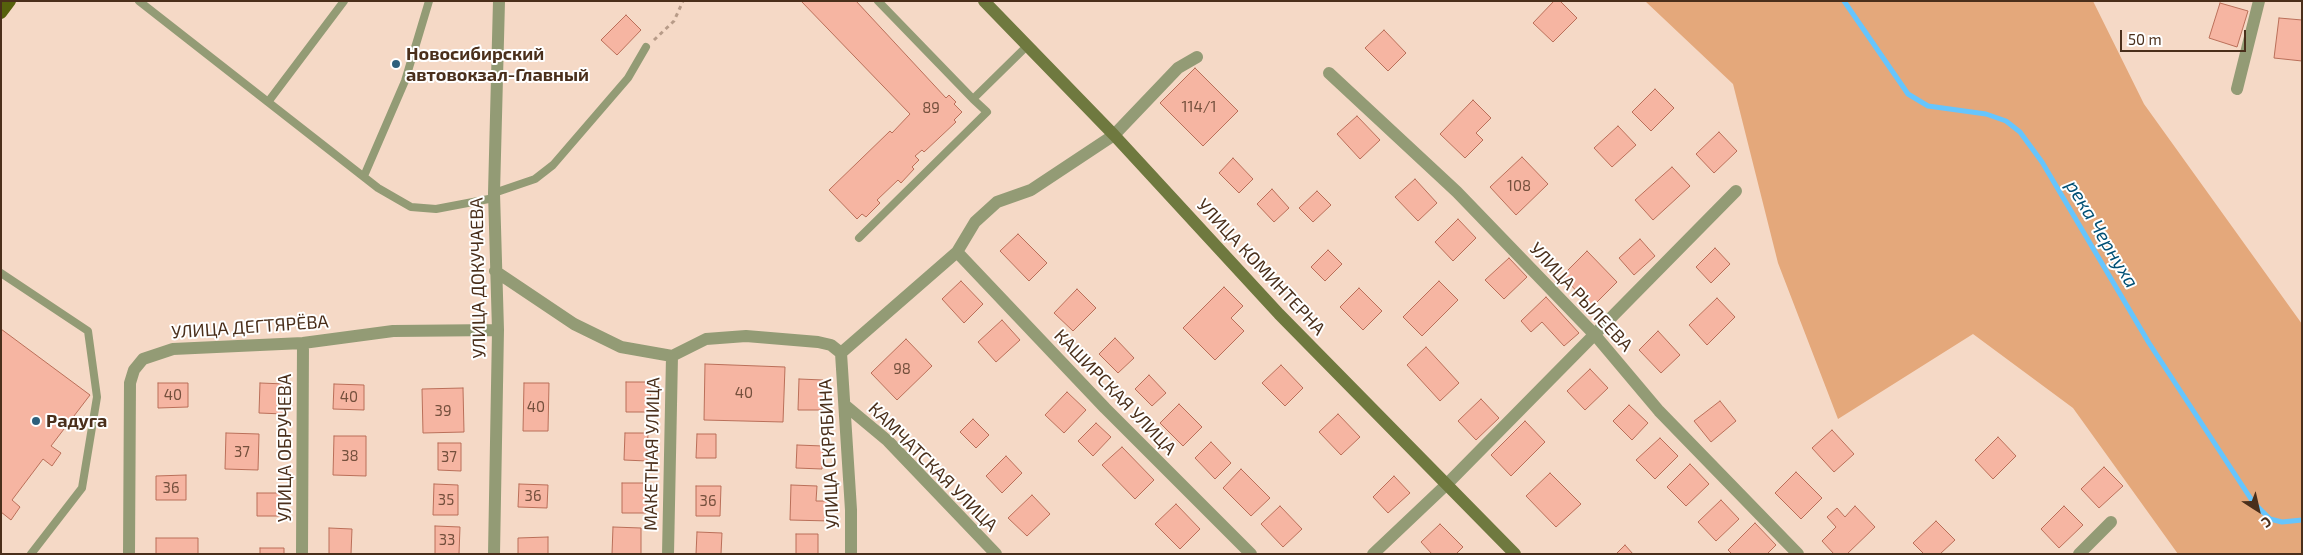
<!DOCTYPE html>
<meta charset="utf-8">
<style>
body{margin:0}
#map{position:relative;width:2303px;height:555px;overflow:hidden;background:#f5d9c6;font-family:"Exo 2",sans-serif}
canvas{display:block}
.frame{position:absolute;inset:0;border:2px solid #4a2f1b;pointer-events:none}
.north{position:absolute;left:2233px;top:485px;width:50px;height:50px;-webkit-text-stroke:4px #fff;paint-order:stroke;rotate:145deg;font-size:14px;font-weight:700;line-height:20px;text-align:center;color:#4a2f1b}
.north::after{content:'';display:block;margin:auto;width:18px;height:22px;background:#4a2f1b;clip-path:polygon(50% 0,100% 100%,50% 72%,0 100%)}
.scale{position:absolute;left:2120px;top:30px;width:126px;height:22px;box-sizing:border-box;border:2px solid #4a2f1b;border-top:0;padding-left:6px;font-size:15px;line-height:18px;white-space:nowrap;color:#4a2f1b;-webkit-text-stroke:4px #fff;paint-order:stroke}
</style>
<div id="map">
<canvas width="2303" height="555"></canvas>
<div class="frame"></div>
<div class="north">С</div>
<div class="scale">50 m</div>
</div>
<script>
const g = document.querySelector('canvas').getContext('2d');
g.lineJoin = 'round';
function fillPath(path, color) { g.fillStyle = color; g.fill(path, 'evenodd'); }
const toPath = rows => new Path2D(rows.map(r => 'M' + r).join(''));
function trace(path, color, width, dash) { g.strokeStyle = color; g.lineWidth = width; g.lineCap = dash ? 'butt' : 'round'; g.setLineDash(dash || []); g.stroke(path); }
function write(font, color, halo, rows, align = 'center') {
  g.font = font + ' "Exo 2",sans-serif'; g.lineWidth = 4; g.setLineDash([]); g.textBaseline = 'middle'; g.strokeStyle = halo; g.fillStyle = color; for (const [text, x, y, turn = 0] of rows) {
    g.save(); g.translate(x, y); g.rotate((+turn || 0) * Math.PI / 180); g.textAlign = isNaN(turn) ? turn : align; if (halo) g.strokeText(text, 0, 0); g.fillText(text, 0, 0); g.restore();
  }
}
const green = toPath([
 [1645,1,2093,1,2144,104,2302,324,2302,554,2178,554,2073,408,1973,334,1838,419,1778,263,1733,84]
]);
const stream = toPath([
 [1844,1,1908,94,1928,106,1986,114,2006,121,2020,132,2042,162,2149,343,2253,502,2270,519,2282,522,2302,520]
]);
const building = toPath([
 [801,1,856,1,946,98,949,95,956,102,954,104,962,112,954,120,956,122,924,152,922,150,915,156,919,160,912,167,914,169,901,183,898,180,877,200,880,203,866,217,862,214,857,219,829,190,890,131,892,133,910,114,801,1],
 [1554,1,1560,1,1577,18,1553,42,1533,23,1554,1],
 [2220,3,2248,11,2237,47,2209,38,2220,3],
 [626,15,641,30,617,55,601,40,626,15],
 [2279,18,2302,20,2302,61,2274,58,2279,18],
 [1384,30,1406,53,1388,71,1365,48,1384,30],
 [1195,68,1238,111,1203,146,1160,103,1195,68],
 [1655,89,1674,108,1651,131,1632,112,1655,89],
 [1473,100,1491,118,1476,133,1483,140,1465,158,1440,134,1473,100],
 [1357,116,1380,140,1360,159,1337,134,1357,116],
 [1618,126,1636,145,1612,167,1594,148,1618,126],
 [1719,132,1737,151,1714,173,1696,154,1719,132],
 [1522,157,1548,184,1516,215,1490,187,1522,157],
 [1233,158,1253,179,1239,193,1219,173,1233,158],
 [1672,167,1690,186,1653,220,1635,200,1672,167],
 [1415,179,1437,203,1418,221,1395,197,1415,179],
 [1272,189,1289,208,1274,222,1257,204,1272,189],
 [1317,191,1331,205,1313,222,1299,208,1317,191],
 [1458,219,1476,238,1453,261,1435,242,1458,219],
 [1018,234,1047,263,1029,281,1000,251,1018,234],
 [1640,239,1655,256,1634,275,1619,258,1640,239],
 [1715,248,1730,264,1711,283,1696,267,1715,248],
 [1328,250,1342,264,1325,281,1311,267,1328,250],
 [1587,251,1617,282,1592,307,1562,276,1587,251],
 [1509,258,1527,277,1504,299,1485,280,1509,258],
 [961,281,983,304,964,323,942,299,961,281],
 [1439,281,1458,300,1422,336,1403,317,1439,281],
 [1224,287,1243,306,1231,318,1244,331,1215,360,1183,328,1224,287],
 [1359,288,1382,311,1363,330,1340,307,1359,288],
 [1077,289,1096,308,1073,331,1054,313,1077,289],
 [1546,297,1579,333,1564,346,1542,322,1531,332,1521,321,1546,297],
 [1717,298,1735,317,1707,345,1689,325,1717,298],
 [1002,320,1020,340,996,362,978,342,1002,320],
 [1,329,90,395,51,446,61,453,52,466,43,459,12,500,20,507,11,520,1,512,1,329],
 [1658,331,1680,355,1661,373,1639,350,1658,331],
 [1115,338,1134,358,1118,373,1099,354,1115,338],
 [906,339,932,366,897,400,871,373,906,339],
 [1426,347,1459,383,1440,401,1407,365,1426,347],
 [705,364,785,367,783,422,704,420,705,364],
 [1281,365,1303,388,1285,406,1262,383,1281,365],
 [1590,369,1608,388,1585,410,1567,391,1590,369],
 [1149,375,1166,393,1152,406,1135,389,1149,375],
 [799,379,823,380,823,410,798,410,799,379],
 [626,382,651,382,650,412,626,412,626,382],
 [158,383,188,383,188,407,158,408,158,383],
 [260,383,285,384,284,414,259,413,260,383],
 [524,383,549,383,548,431,523,431,524,383],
 [334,384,364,385,364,410,333,409,334,384],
 [463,388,464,432,423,433,422,389,463,388],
 [1067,392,1086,410,1064,433,1045,415,1067,392],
 [1481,399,1499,418,1476,440,1458,421,1481,399],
 [1720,401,1736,421,1711,442,1694,421,1720,401],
 [1179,404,1202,427,1183,446,1160,423,1179,404],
 [1629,405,1648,423,1632,440,1613,421,1629,405],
 [1338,414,1360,437,1341,455,1319,432,1338,414],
 [973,419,989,435,976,448,960,432,973,419],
 [1525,421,1545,442,1511,476,1491,455,1525,421],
 [1096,423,1111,437,1093,456,1078,441,1096,423],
 [1832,430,1854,454,1834,472,1812,448,1832,430],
 [226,433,259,434,258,470,225,469,226,433],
 [625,433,648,433,647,461,624,460,625,433],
 [697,434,716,434,716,458,696,458,697,434],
 [334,436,366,436,366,476,333,475,334,436],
 [1998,437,2016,456,1993,479,1975,460,1998,437],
 [1660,438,1678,456,1655,479,1636,460,1660,438],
 [1211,442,1231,463,1215,479,1195,458,1211,442],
 [438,443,461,443,461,471,438,470,438,443],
 [797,445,823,446,822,469,796,468,797,445],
 [1122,447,1154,480,1135,499,1102,465,1122,447],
 [1006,456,1022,473,1002,493,986,476,1006,456],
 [1690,464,1709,484,1686,506,1667,487,1690,464],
 [2104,467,2123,486,2099,508,2081,489,2104,467],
 [1241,469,1270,498,1251,516,1223,488,1241,469],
 [1796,472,1822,498,1801,519,1775,493,1796,472],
 [1550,473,1581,504,1556,527,1526,496,1550,473],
 [186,475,186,500,156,500,156,476,186,475],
 [1394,476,1410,493,1388,513,1373,497,1394,476],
 [622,483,647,483,646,513,622,513,622,483],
 [434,484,458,485,458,515,433,515,434,484],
 [519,484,548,485,547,508,518,507,519,484],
 [791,485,817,486,816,501,830,501,830,521,790,520,791,485],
 [696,486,721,486,720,516,696,516,696,486],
 [257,493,283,493,283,516,257,516,257,493],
 [1032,495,1050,514,1027,536,1008,518,1032,495],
 [1721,500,1739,519,1716,541,1698,522,1721,500],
 [1176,504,1200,529,1180,549,1155,524,1176,504],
 [1280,506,1302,529,1283,547,1261,524,1280,506],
 [1855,506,1875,527,1847,554,1834,554,1822,541,1836,527,1827,517,1837,508,1845,517,1855,506],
 [2064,506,2083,525,2059,548,2041,529,2064,506],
 [1936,521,1955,540,1940,554,1924,554,1913,543,1936,521],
 [1755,523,1776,545,1767,554,1732,554,1728,550,1755,523],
 [1440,524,1463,547,1456,554,1432,554,1421,542,1440,524],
 [435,526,460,527,459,554,435,554,435,526],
 [613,527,641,528,641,554,612,554,613,527],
 [329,528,352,529,351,554,329,554,329,528],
 [697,532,722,533,721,554,696,554,697,532],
 [796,534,818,534,818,554,796,554,796,534],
 [548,537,548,554,518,554,518,538,548,537],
 [156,538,198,538,198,554,156,554,156,538],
 [1625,545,1633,554,1616,554,1625,545],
 [260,548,284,548,284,554,260,554,260,548]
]);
const path = toPath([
 [654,40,674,21,683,1]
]);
const lane = toPath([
 [139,1,268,102,344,1],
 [878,1,973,99,1027,46],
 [268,102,378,188,411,207,436,209,494,198],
 [364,176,405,81,429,1],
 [494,193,535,179,553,165,628,78,646,47],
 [859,238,987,112,973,99],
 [1,273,88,331,97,397,82,488,31,554]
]);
const street = toPath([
 [1329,73,1457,192,1595,335,1659,411,1798,554],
 [2237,89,2259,1],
 [957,252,1105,408,1251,554],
 [495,271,574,324,621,347,672,356,706,339,746,336,818,342,831,345,841,353,957,252,975,222,997,202,1031,190,1114,135,1178,68,1197,57],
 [841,353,851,510,851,554],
 [846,406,888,441,996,554],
 [129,554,130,383,134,370,143,359,173,349,303,343,393,331,498,330],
 [302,554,303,343],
 [494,554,498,330,494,193,499,1],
 [668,554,672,356],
 [1373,554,1447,484,1736,191],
 [2079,554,2111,522]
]);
const secondary = toPath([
 [984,1,1114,135,1279,314,1515,554]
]);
const primary = toPath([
 [1,13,10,1]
]);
const markers = [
 [396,64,5,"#2d5f7c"],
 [36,421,5,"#2d5f7c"]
];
const numberNames = [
 ["114/1",1199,107],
 ["89",931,108],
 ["108",1519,186],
 ["98",902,369],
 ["40",744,393],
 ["40",173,395],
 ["40",349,397],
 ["40",536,407],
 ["39",443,411],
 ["37",242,452],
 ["38",350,456],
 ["37",449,457],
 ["36",171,488],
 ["36",533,496],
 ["35",446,500],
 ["36",708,501],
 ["33",447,540]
];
const poiNames = [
 ["Новосибирский",406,54],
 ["автовокзал-Главный",406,75],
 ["Радуга",46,421]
];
const streetNames = [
 ["УЛИЦА КОМИНТЕРНА",1261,267,47],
 ["УЛИЦА ДОКУЧАЕВА",478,278,-91],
 ["УЛИЦА РЫЛЕЕВА",1581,297,47],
 ["УЛИЦА ДЕГТЯРЁВА",250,327,-4],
 ["КАШИРСКАЯ УЛИЦА",1115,392,46],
 ["УЛИЦА ОБРУЧЕВА",285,448,-90],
 ["МАКЕТНАЯ УЛИЦА",652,454,-89],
 ["УЛИЦА СКРЯБИНА",829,454,-93],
 ["КАМЧАТСКАЯ УЛИЦА",933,467,45]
];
const waterNames = [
 ["река Чернуха",2102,234,59]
];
fillPath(green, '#e4a87b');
trace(stream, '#66c5fd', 5);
fillPath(building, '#f6b5a2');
trace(building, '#ba6f59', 1);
trace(path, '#b79b88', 3, [4, 4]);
trace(lane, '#939b75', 8);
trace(street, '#939b75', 12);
trace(secondary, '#6f793f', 12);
trace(primary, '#56610c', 12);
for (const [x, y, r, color] of markers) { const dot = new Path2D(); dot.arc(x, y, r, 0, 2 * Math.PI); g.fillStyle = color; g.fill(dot); trace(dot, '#fff', 2); }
write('15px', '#75503d', null, numberNames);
write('bold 18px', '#4a2f1b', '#fff', poiNames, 'left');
write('18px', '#4a2f1b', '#fff', streetNames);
write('italic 19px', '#005075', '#fff', waterNames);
</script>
